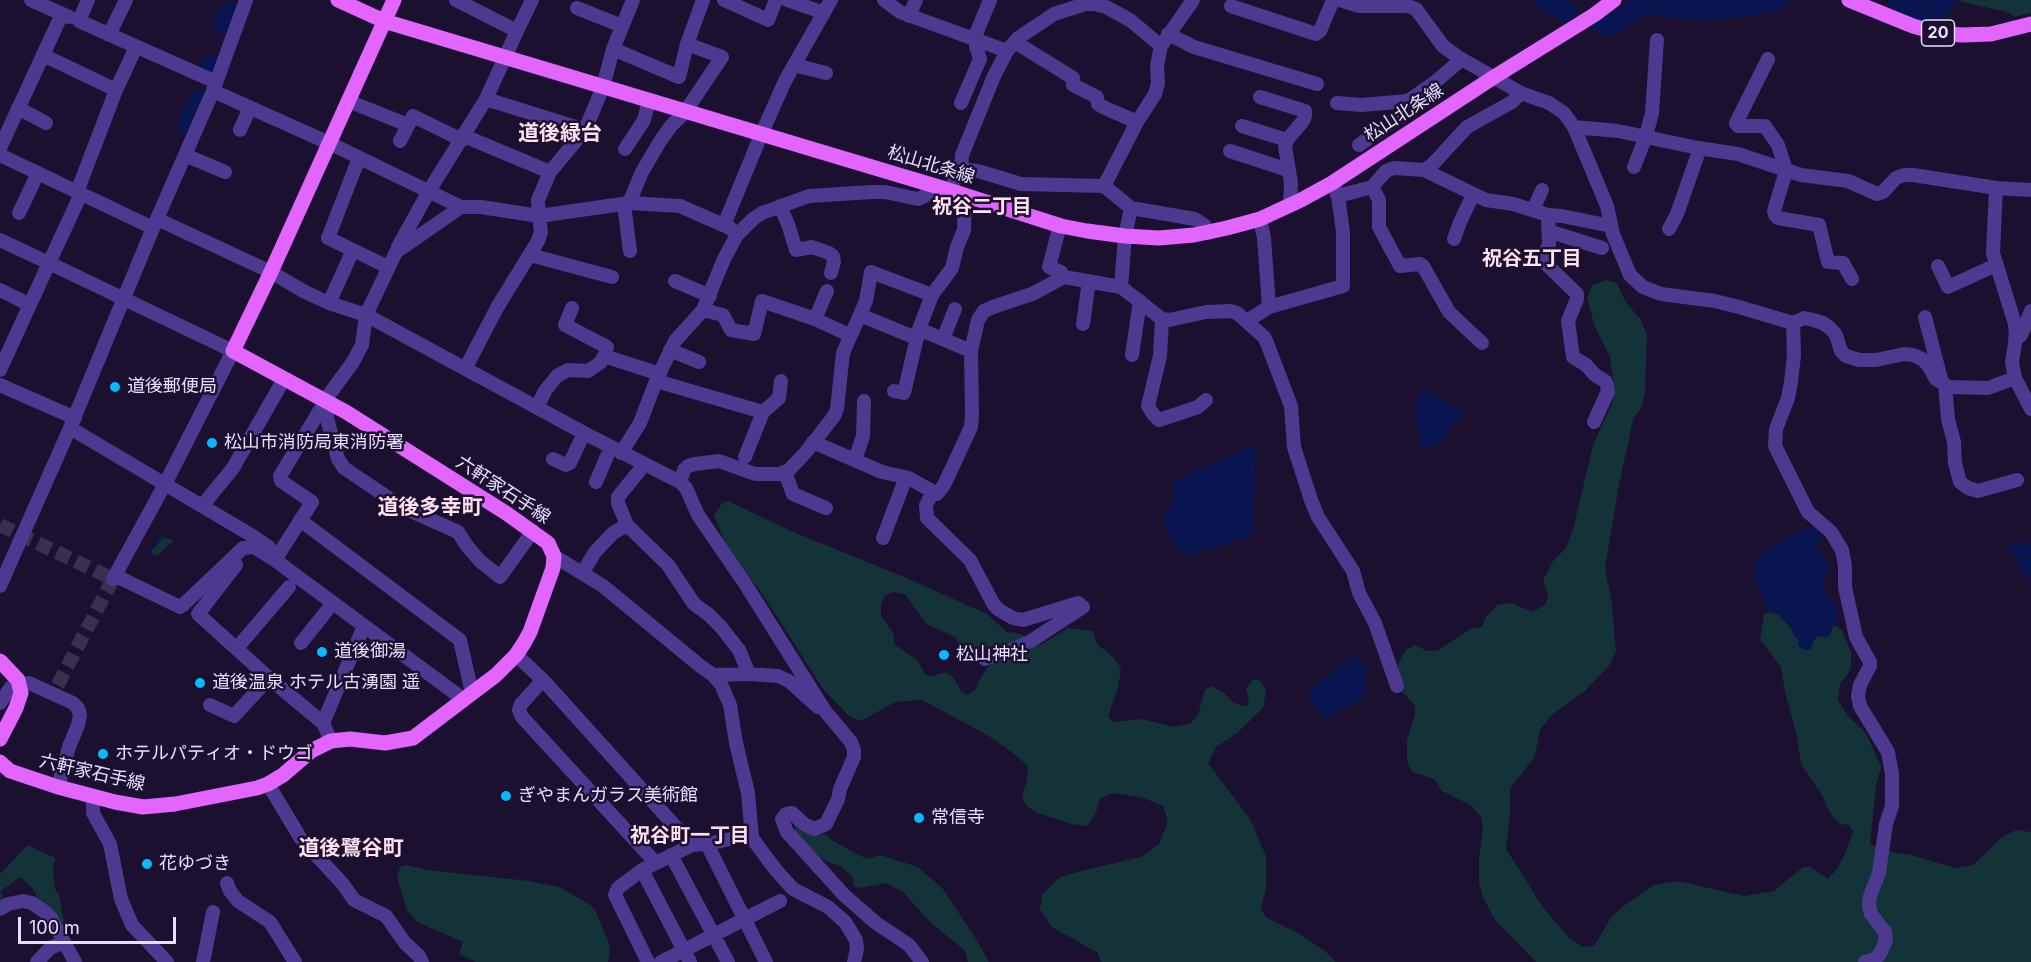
<!DOCTYPE html>
<meta charset="utf-8">
<style>
body{margin:0}
#map{position:relative;width:2031px;height:962px;overflow:hidden;background:#1b102f;font-family:Inter,sans-serif}
canvas{display:block}
.scale{position:absolute;left:18px;top:917px;width:158px;height:27px;box-sizing:border-box;border:3px solid #e8deff;border-top:0;padding-left:8px;font-size:18px;line-height:21px;white-space:nowrap;color:#e8deff;-webkit-text-stroke:4px #1b102f;paint-order:stroke}
</style>
<div id="map">
<canvas width="2031" height="962"></canvas>
<div class="scale">100 m</div>
</div>
<script>
const g = document.querySelector('canvas').getContext('2d');
g.lineJoin = 'round';
function fillPath(path, color) { g.fillStyle = color; g.fill(path, 'evenodd'); }
const toPath = rows => new Path2D(rows.map(r => 'M' + r).join(''));
function trace(path, color, width, dash) { g.strokeStyle = color; g.lineWidth = width; g.lineCap = dash ? 'butt' : 'round'; g.setLineDash(dash || []); g.stroke(path); }
function write(font, color, halo, rows, align = 'center') {
  g.font = font + ' Inter,"Noto Sans JP",sans-serif'; g.lineWidth = 5; g.setLineDash([]); g.textBaseline = 'middle'; g.strokeStyle = halo; g.fillStyle = color; for (const [text, x, y, turn = 0] of rows) {
    g.save(); g.translate(x, y); g.rotate((+turn || 0) * Math.PI / 180); g.textAlign = isNaN(turn) ? turn : align; if (halo) g.strokeText(text, 0, 0); g.fillText(text, 0, 0); g.restore();
  }
}
const green = toPath([
 [1959,0,2031,0,2031,13,2014,17,2008,12,1962,2],
 [1606,280,1617,283,1625,301,1641,320,1647,335,1645,392,1642,406,1633,420,1619,485,1605,568,1612,605,1616,651,1609,666,1585,691,1553,714,1540,729,1535,756,1510,789,1510,815,1506,849,1524,877,1542,906,1569,938,1583,947,1594,946,1612,916,1625,905,1654,885,1678,881,1744,896,1774,891,1803,867,1811,867,1828,879,1837,869,1844,856,1853,832,1849,825,1840,824,1830,813,1822,795,1801,764,1797,737,1785,692,1781,667,1760,640,1764,615,1769,612,1778,614,1790,626,1794,635,1799,641,1814,640,1818,636,1828,637,1834,625,1842,630,1851,652,1851,669,1840,684,1838,700,1847,715,1866,733,1881,767,1876,785,1870,844,1894,853,1911,855,1955,868,1973,865,2002,837,2016,830,2031,832,2031,962,1536,962,1495,920,1483,897,1479,883,1479,858,1483,829,1481,817,1472,806,1442,791,1434,779,1412,772,1407,761,1407,740,1415,714,1415,705,1402,692,1396,668,1406,650,1415,645,1427,651,1437,651,1472,628,1482,627,1486,617,1497,605,1511,603,1533,612,1546,604,1548,594,1543,580,1553,561,1566,548,1573,530,1593,445,1612,404,1614,384,1610,357,1595,327,1587,298,1592,285],
 [728,501,791,531,909,579,987,614,1007,632,1021,634,1024,636,1022,641,994,648,974,655,966,653,955,637,926,624,905,594,893,592,885,595,881,606,881,615,894,635,894,644,917,660,926,675,933,676,944,672,953,677,962,692,967,695,975,690,982,675,990,665,1044,643,1068,628,1093,631,1097,644,1112,656,1121,668,1118,689,1108,716,1113,722,1141,719,1173,727,1191,723,1198,715,1205,690,1211,686,1224,693,1234,703,1247,707,1249,699,1246,689,1253,679,1261,681,1266,691,1263,708,1237,733,1216,747,1208,763,1250,819,1266,856,1266,887,1261,910,1267,918,1298,933,1325,951,1336,962,1101,962,1098,953,1052,927,1040,909,1042,895,1060,877,1081,871,1141,857,1159,844,1168,821,1163,806,1141,797,1113,793,1100,799,1096,813,1087,826,1071,824,1036,812,1026,806,1022,795,1027,782,1028,766,1013,753,989,736,922,700,895,702,861,721,849,716,823,689,765,598,726,544,714,516,722,503],
 [160,537,174,540,157,556,148,551],
 [795,825,800,826,811,834,824,834,838,844,867,859,880,855,918,867,943,889,976,939,989,962,968,962,965,951,929,921,903,892,886,883,861,888,854,886,852,876,840,866,819,858,794,831],
 [28,845,55,858,53,870,55,889,59,895,65,927,62,928,38,900,34,890,20,877,1,891,4,904,0,906,0,874],
 [406,865,427,870,529,881,559,887,570,893,592,906,596,912,609,943,610,952,608,962,476,962,459,954,463,942,417,922,407,910,397,878,400,867]
]);
const water = toPath([
 [1422,389,1466,413,1454,421,1449,432,1443,435,1442,441,1426,448,1421,445,1418,428,1415,424,1418,420,1414,415],
 [1250,447,1256,447,1253,524,1250,536,1187,556,1171,540,1164,527,1164,521,1173,499,1174,481],
 [1814,527,1821,534,1820,540,1816,547,1818,552,1822,554,1825,561,1831,564,1831,567,1825,576,1823,588,1828,599,1838,608,1836,621,1828,637,1818,636,1814,640,1811,649,1804,650,1798,645,1799,641,1794,635,1790,626,1778,614,1769,612,1753,574,1756,562,1764,552,1799,532],
 [2031,541,2031,578,2028,579,2020,569,2018,564,2020,560,2017,555,2008,552,2007,547],
 [1355,654,1367,673,1363,695,1359,700,1325,719,1318,711,1307,692]
]);
const stream = toPath([
 [148,553,160,539]
]);
const river = toPath([
 [1544,0,1568,13],
 [1897,0,1919,10,1933,11,1943,5,1946,0],
 [224,25,230,12],
 [1602,25,1612,24,1645,4,1699,11,1759,4,1779,0],
 [208,75,212,66],
 [188,125,199,99]
]);
const minorTunnel = toPath([
 [0,525,113,579,53,694]
]);
const minor = toPath([
 [31,0,69,17],
 [88,0,79,21,216,82],
 [724,0,768,20,776,0],
 [787,0,824,13],
 [884,0,900,12,1007,51],
 [1340,0,1359,6,1408,6,1416,9,1443,46,1458,57,1521,93,1549,103,1564,113,1574,127,1607,206,1613,234,1630,275,1643,287,1661,294,1715,301,1739,307,1793,323,1804,318,1813,320,1823,323,1830,328,1836,335,1841,351,1846,356,1859,360,1876,360,1904,354,1913,355,1922,359,1928,365,1936,379,1949,387,1988,388,2015,378,2012,362,2016,338,2015,324,1993,253,1996,188],
 [1231,6,1316,34,1320,31,1333,0],
 [577,8,622,26],
 [909,16,916,0],
 [517,31,532,0],
 [1168,34,1194,47,1317,84],
 [109,35,126,0],
 [974,39,990,0],
 [1015,42,1073,78,1073,85,1097,97,1098,104,1103,107,1137,122],
 [613,49,679,77,687,44,703,0],
 [43,55,116,90],
 [1768,59,1736,123,1738,126,1765,126,1778,145,1785,167,1783,170],
 [794,65,826,73],
 [213,91,329,143,461,207,481,207,539,216,538,200,550,172,585,130,603,87,613,49,633,0],
 [1260,97,1305,111,1305,116,1303,121,1287,140,1285,146,1291,183,1290,205],
 [486,99,585,130],
 [348,101,408,125],
 [961,103,980,59,976,46,977,40],
 [1337,103,1361,105,1408,101,1434,83,1462,59],
 [18,108,46,123],
 [1242,126,1287,140],
 [1574,127,1618,131,1698,148,1738,154,1801,175,1848,181,1877,194,1883,192,1896,178,1904,175,1913,175,1996,188,2031,190],
 [240,130,250,108],
 [464,136,550,172],
 [400,141,413,116,462,140],
 [1359,145,1407,111,1412,106,1410,100],
 [0,148,62,14],
 [625,149,644,120,649,101],
 [1230,151,1288,170],
 [0,155,153,228],
 [185,155,225,172],
 [359,158,328,238,388,267],
 [1634,167,1646,136,1652,113,1657,40],
 [961,169,962,155,994,76,1007,51,1018,38,1054,14,1085,4,1095,4,1106,7,1130,20,1161,46],
 [1424,170,1486,200,1513,204,1548,215,1562,216,1611,226],
 [1786,171,1774,211,1775,215,1778,218,1819,225,1828,262,1843,263,1852,279],
 [1332,183,1338,196,1372,187,1386,171,1394,168,1424,170,1432,165,1467,127,1512,102,1521,93],
 [1104,186,1137,122,1155,94,1158,83,1157,66,1161,46,1193,0],
 [1372,187,1379,200,1379,227,1400,266,1420,264,1423,266,1449,312,1482,343],
 [952,191,954,181,961,169,978,171,1021,184,1104,186,1131,208,1195,219,1204,225,1209,233],
 [77,192,116,90,136,47],
 [81,194,49,263,233,351,165,484,113,579],
 [629,203,680,206,730,228,737,235,753,219,762,213,809,196,872,192,885,192,918,199,942,188],
 [624,204,630,251],
 [780,206,788,224,796,250,812,247,829,253,833,256,834,262,831,273],
 [461,207,396,252,366,315,584,433,680,482,686,488,698,515,744,582,825,711,851,742,854,750,854,757,840,789,838,799,826,824,814,829,804,824,792,813,786,814,782,819,787,832,844,895,876,923,909,945,922,962],
 [1533,210,1542,190],
 [19,213,38,173],
 [1548,215,1549,244,1542,260,1577,294,1577,299,1568,321,1573,357,1586,365,1595,375,1605,381,1607,385,1608,391,1594,422],
 [157,219,271,272,305,292,329,303,366,315,362,345,353,362,331,392,280,476,281,481,312,502,275,560],
 [1260,219,1264,238,1269,307],
 [724,225,761,135,785,81,831,0],
 [1060,225,1049,267,1061,272,1064,277],
 [1669,229,1677,214,1700,148],
 [1548,231,1602,248],
 [1454,239,1460,222,1473,195],
 [0,240,49,263,0,370],
 [398,247,429,191,486,99,517,31,456,0],
 [530,255,612,277],
 [1938,266,1948,287,1996,265],
 [675,281,710,296],
 [1121,287,1125,236,1131,208],
 [0,290,30,305],
 [329,303,353,250],
 [572,308,565,325,607,347],
 [703,310,723,315,731,330,754,334,762,301,815,319,849,335],
 [860,315,916,338],
 [1925,317,1941,379],
 [815,319,827,291],
 [1162,319,1160,356,1148,406,1153,414,1159,420,1198,407,1206,400],
 [1247,321,1269,307,1343,286,1343,232,1338,196],
 [1793,323,1794,355,1791,382,1788,398,1776,429,1775,446,1808,512,1831,532,1842,550,1845,566,1845,587,1856,637,1870,662,1870,666,1860,685,1858,696,1860,706,1888,752,1892,774,1892,806,1886,824,1879,873,1870,896,1869,905,1871,914,1885,932,1886,940,1880,954,1875,959,1865,962],
 [1083,324,1089,281],
 [919,329,932,295,952,268,957,247,964,230,965,196],
 [943,339,955,309],
 [2015,340,2021,335,2031,311],
 [670,350,699,362],
 [1132,355,1140,301],
 [465,369,498,306,538,241,541,232,539,216,629,203,642,172,659,143,670,127,685,112,722,57,687,44],
 [2015,378,2031,409],
 [656,381,763,412,745,457],
 [0,385,75,418],
 [1945,385,1948,419,1954,442,1955,463,1960,482,1968,488,1978,491,2017,480],
 [894,391,904,393,919,329,971,351],
 [326,401,327,418,338,459,344,468,402,507,458,532,467,546,480,561,500,577,533,531],
 [537,407,545,391,557,376,568,370,588,371,600,363,604,356,660,374],
 [763,412,779,398,781,381],
 [70,428,251,535,269,547],
 [813,442,882,472,909,478,937,494,944,485,971,427,972,415,971,351,978,320,984,311,993,307,1032,294,1064,277,1121,287,1162,319,1169,320,1206,312,1230,311,1237,313,1264,337,1267,343,1291,406,1294,447,1311,500,1318,517,1353,571,1359,593,1375,623,1397,686],
 [621,453,640,423,656,381,675,341,703,310,724,259,737,235],
 [553,459,566,465,570,463,584,433],
 [855,460,863,436,864,401],
 [644,465,618,497,618,503,627,525,668,565,694,604,708,614,721,627,739,650,749,674],
 [785,472,793,494,826,508],
 [596,482,611,447],
 [680,482,684,470,688,466,695,464,719,461,755,474,779,474,789,470,806,452,834,416,837,409,843,353,866,301,871,272,932,295],
 [933,492,926,505,927,518,970,560,994,605,999,610,1013,618,1023,620,1078,603,1083,607,1031,641,1016,648,985,659],
 [202,506,233,468,284,379],
 [300,520,460,640,472,693],
 [883,538,906,477],
 [554,556,603,586,699,665,713,675,749,674,778,676,789,681,818,707],
 [236,565,198,614,269,678,323,723,331,741],
 [583,572,595,552,613,533,627,525],
 [116,576,180,607,183,605,243,548,254,547,275,560,463,699],
 [0,586,70,428,153,228,213,91,246,0],
 [301,643,333,603],
 [237,648,289,587],
 [516,655,543,680,692,845],
 [713,675,721,684,730,705,736,743,748,793,752,838,775,869,793,889,828,907,845,922,856,940,857,949,854,962],
 [543,680,521,704,519,710,522,717,656,863],
 [0,703,11,687,29,683,73,703,78,708,80,715,78,725,69,747,58,787],
 [210,705,234,716,269,678],
 [323,723,364,626],
 [268,784,301,839,342,883,354,900,386,916,405,943,419,956,422,962],
 [93,796,93,813,110,844,121,899,132,925,167,962],
 [707,844,766,962],
 [671,855,728,962],
 [642,870,690,962],
 [227,883,230,891,238,901,270,922,295,962],
 [0,909,8,904,23,901,32,903,45,912,51,918,75,962],
 [37,962,50,948,64,942],
 [203,962,213,912],
 [648,962,615,895,618,888,642,870,692,845,707,844,744,836,752,838],
 [661,962,780,901]
]);
const major = toPath([
 [338,0,384,21,942,188,1061,226,1087,231,1125,236,1159,238,1194,235,1227,228,1260,219,1301,200,1332,183,1494,77,1594,15,1614,0],
 [1849,0,1913,26,1938,33,1962,35,1991,34,2031,24],
 [0,661,18,680,21,693,16,708,0,739],
 [0,762,10,771,58,787,115,802,143,807,175,804,257,788,268,784,283,775,311,751,331,741,350,739,385,743,413,738,496,675,516,655,524,643,530,632,553,568,554,556,548,543,506,513,346,412,233,351,271,272,394,0]
]);
const markers = [
 [115,387,6,"#0ab8ff"],
 [212,443,6,"#0ab8ff"],
 [322,652,6,"#0ab8ff"],
 [944,655,6,"#0ab8ff"],
 [200,683,6,"#0ab8ff"],
 [103,754,6,"#0ab8ff"],
 [506,796,6,"#0ab8ff"],
 [919,818,6,"#0ab8ff"],
 [147,864,6,"#0ab8ff"]
];
const shields = [
 [1938,33,33]
];
const shieldNames = [
 ["20",1938,33]
];
const streetNames = [
 ["松山北条線",1404,113,-33],
 ["松山北条線",931,165,17],
 ["六軒家石手線",503,490,33],
 ["六軒家石手線",92,773,13]
];
const poiNames = [
 ["道後郵便局",127,387],
 ["松山市消防局東消防署",224,443],
 ["道後御湯",334,652],
 ["松山神社",956,655],
 ["道後温泉 ホテル古湧園 遥",212,683],
 ["ホテルパティオ・ドウゴ",115,754],
 ["ぎやまんガラス美術館",518,796],
 ["常信寺",931,818],
 ["花ゆづき",159,864]
];
const neighbourhoodNames = [
 ["祝谷二丁目",982,207],
 ["祝谷五丁目",1532,259],
 ["祝谷町一丁目",690,836]
];
const quarterNames = [
 ["道後緑台",560,134],
 ["道後多幸町",430,508],
 ["道後鷺谷町",351,849]
];
fillPath(green, '#133339');
fillPath(water, '#081550');
trace(stream, '#081550', 3);
trace(river, '#081550', 20);
trace(minorTunnel, '#3a2f4e', 14, [14, 7]);
trace(minor, '#4d3990', 14);
trace(major, '#e365ff', 15);
for (const [x, y, r, color] of markers) { const dot = new Path2D(); dot.arc(x, y, r, 0, 2 * Math.PI); g.fillStyle = color; g.fill(dot); trace(dot, '#1b102f', 2); }
for (const [x, y, w] of shields) { const box = new Path2D(); box.roundRect(x - w / 2, y - 13, w, 26, 4.5); g.fillStyle = '#1b102f'; g.fill(box); trace(box, '#e8deff', 1.5); }
write('bold 16px', '#e8deff', null, shieldNames);
write('18px', '#e8deff', '#1b102f', streetNames);
write('18px', '#e8deff', '#1b102f', poiNames, 'left');
write('bold 20px', '#ffe0ee', '#1b102f', neighbourhoodNames);
write('bold 21px', '#ffe0ee', '#1b102f', quarterNames);
</script>
